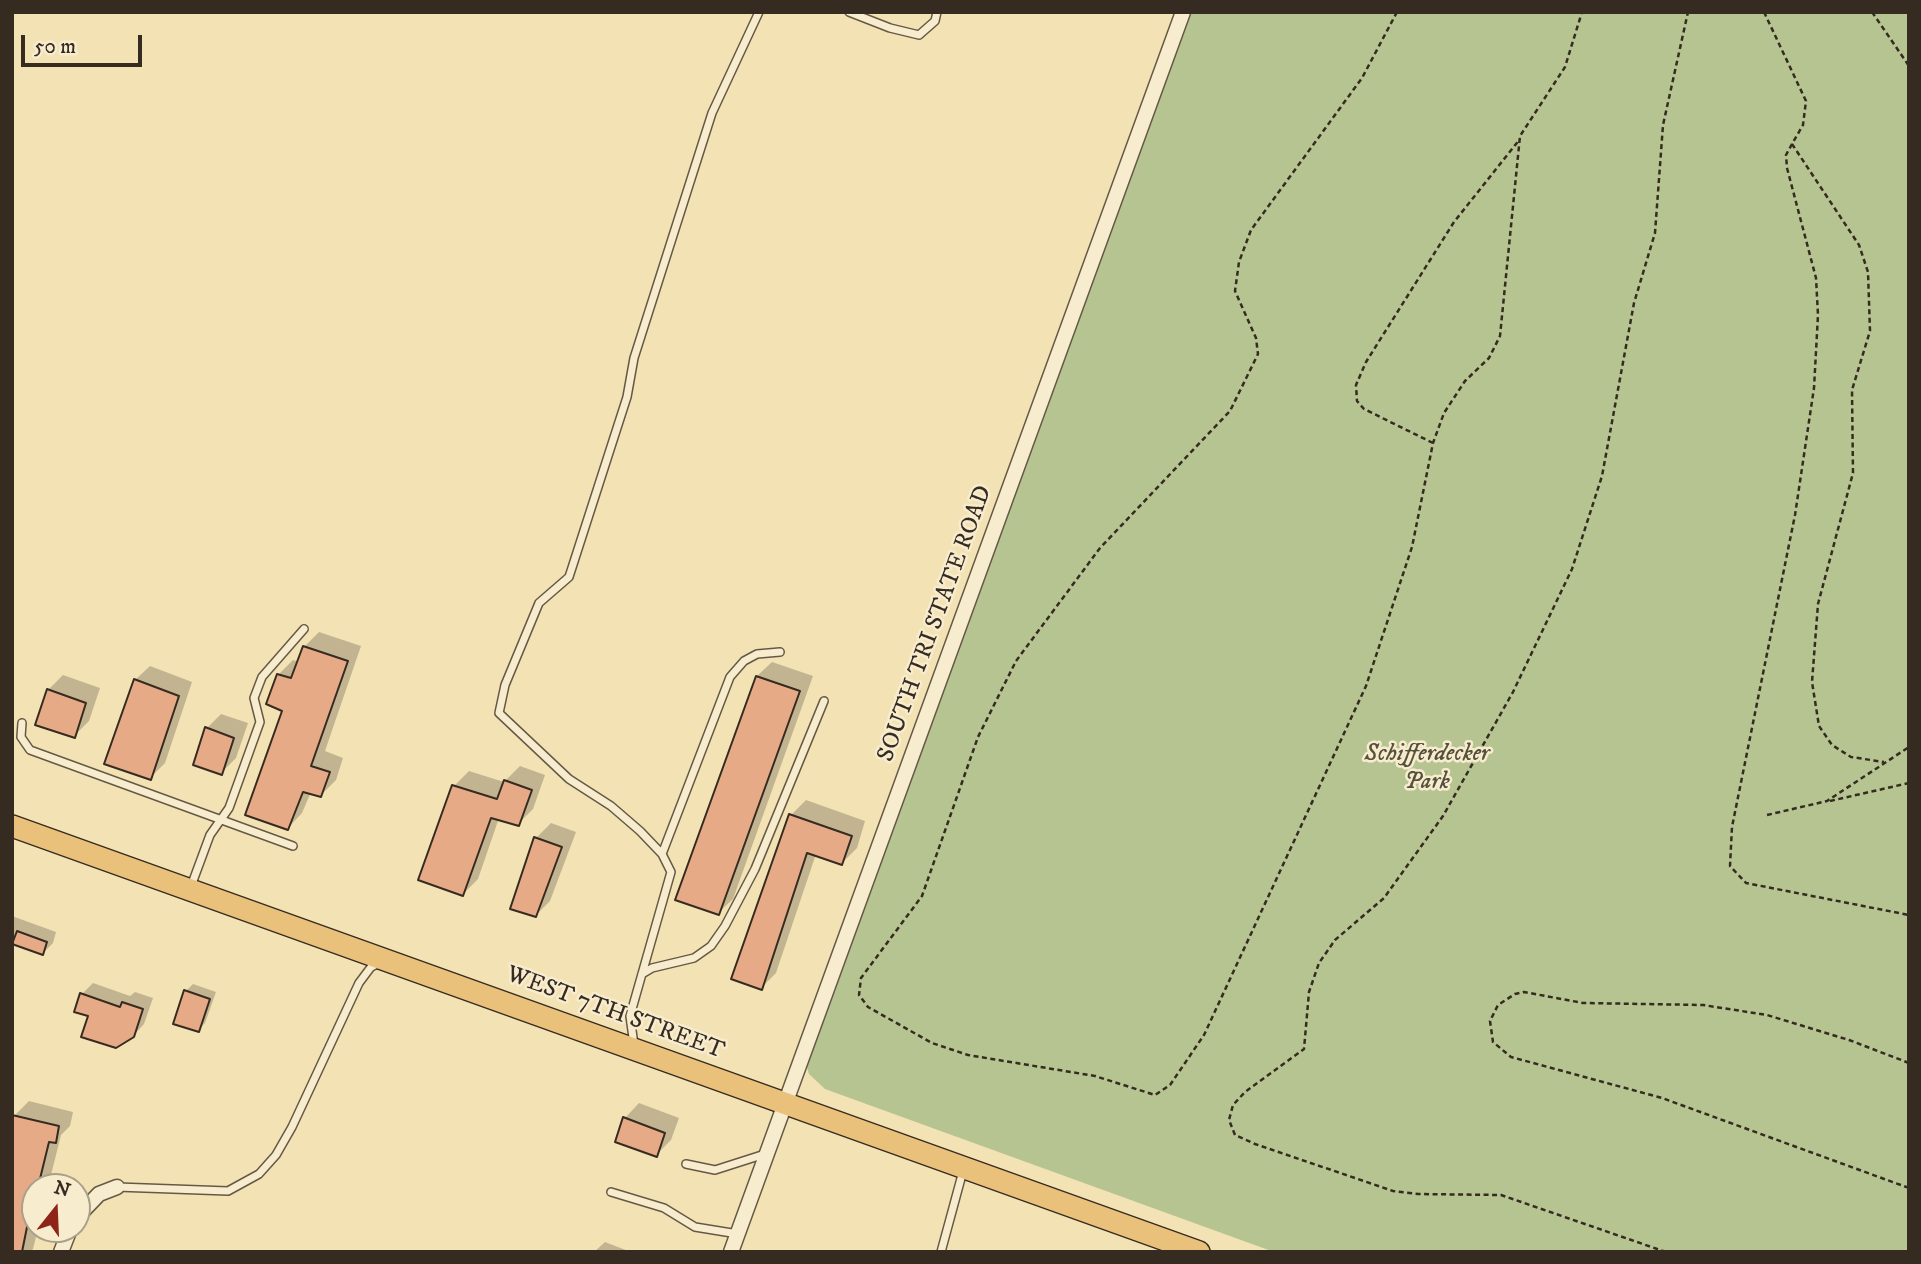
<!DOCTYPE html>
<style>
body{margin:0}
#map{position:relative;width:1921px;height:1264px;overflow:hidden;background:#f3e2b4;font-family:"IM FELL DW Pica",serif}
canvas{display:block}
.frame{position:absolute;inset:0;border:14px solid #362b21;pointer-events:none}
.north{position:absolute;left:21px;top:1173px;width:70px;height:70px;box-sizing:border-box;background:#f7ecce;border:2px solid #aa9f89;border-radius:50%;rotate:18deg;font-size:19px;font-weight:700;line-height:28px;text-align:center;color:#362b21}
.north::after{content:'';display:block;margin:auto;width:24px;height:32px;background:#8f2418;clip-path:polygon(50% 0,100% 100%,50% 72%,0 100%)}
.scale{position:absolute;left:21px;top:35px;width:121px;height:32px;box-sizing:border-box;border:4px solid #362b21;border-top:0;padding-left:9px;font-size:21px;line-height:24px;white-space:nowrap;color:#362b21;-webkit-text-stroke:5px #f7ecce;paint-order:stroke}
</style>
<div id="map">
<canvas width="1921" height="1264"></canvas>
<div class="frame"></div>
<div class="north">N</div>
<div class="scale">50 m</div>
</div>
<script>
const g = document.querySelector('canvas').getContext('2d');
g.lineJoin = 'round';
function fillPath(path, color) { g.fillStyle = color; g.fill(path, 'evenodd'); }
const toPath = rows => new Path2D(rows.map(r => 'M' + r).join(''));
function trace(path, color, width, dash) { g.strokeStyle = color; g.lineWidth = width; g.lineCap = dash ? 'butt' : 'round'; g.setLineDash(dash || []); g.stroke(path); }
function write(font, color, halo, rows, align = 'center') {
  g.font = font + ' "IM FELL DW Pica",serif'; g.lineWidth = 5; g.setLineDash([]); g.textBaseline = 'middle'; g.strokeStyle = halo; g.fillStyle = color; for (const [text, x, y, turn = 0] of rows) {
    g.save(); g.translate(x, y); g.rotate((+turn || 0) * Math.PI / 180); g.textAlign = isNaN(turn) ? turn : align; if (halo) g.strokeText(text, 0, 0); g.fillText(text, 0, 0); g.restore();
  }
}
const green = toPath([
 [1189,12,1909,12,1909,1252,1274,1252,825,1089,809,1074,806,1064]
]);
const shadow = toPath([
 [319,632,361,646,325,751,343,758,336,780,321,795,311,792,302,813,288,828,284,710,278,675,293,660,299,662,304,647],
 [772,662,813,676,733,899,718,913,757,676],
 [150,666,192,682,165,763,150,778,135,680],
 [63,675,100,688,89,721,74,736,48,690],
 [221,714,248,723,236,758,221,773,207,728],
 [520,766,545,775,533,809,518,824,499,818,478,879,463,894,454,786,469,771,504,782],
 [806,800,865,821,857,848,842,863,816,854,776,973,761,988,791,815],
 [551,823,576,832,550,901,536,915,536,838],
 [12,916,56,932,53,943,43,953,12,942],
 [93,983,130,996,135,992,153,998,144,1024,133,1036,90,1015,82,994],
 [193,984,216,992,205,1023,198,1030,186,991],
 [29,1101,73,1112,70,1126,61,1135,48,1187,35,1187,35,1229,38,1229,33,1249,30,1252,12,1252,14,1116],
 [639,1103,679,1118,671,1140,656,1155,617,1141,625,1118],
 [605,1242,631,1252,594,1252]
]);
const building = toPath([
 [303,646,348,661,311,766,330,772,321,797,303,792,288,830,245,815,282,711,266,704,277,674,291,678,303,646],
 [756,676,800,691,719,915,675,900,756,676],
 [134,679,179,696,151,780,104,764,134,679],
 [47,689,86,703,75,738,35,725,47,689],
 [205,727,234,738,222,775,193,765,205,727],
 [504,780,532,790,519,826,491,818,463,896,418,880,452,785,497,799,504,780],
 [789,814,852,836,842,865,807,853,762,990,731,979,789,814],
 [534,837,562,847,536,917,510,909,534,837],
 [17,931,47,942,43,955,12,944,17,931],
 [184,990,210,999,199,1032,173,1024,184,990],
 [80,993,120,1007,122,1002,143,1009,134,1037,116,1048,81,1037,88,1016,74,1012,80,993],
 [12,1115,59,1126,56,1143,49,1142,38,1187,35,1187,22,1252,12,1252,12,1115],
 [623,1117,665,1133,657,1157,615,1142,623,1117]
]);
const path = toPath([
 [1397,12,1362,78,1251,230,1239,262,1235,291,1256,338,1258,354,1230,411,1100,548,1016,661,978,737,922,896,861,978,859,995,868,1007,932,1043,968,1055,1095,1076,1155,1095,1170,1085,1204,1035,1366,686,1412,547,1433,443,1444,413,1465,381,1489,358,1500,336,1520,136,1565,67,1582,12],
 [1764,12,1806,101,1803,125,1792,144,1859,245,1868,272,1870,331,1852,390,1853,473,1818,604,1812,682,1819,726,1832,745,1851,757,1884,762],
 [1872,12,1909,66],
 [1792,144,1786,155,1787,168,1816,278,1818,315,1814,388,1795,515,1732,827,1730,866,1746,883,1909,915],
 [1433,443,1364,409,1357,401,1356,385,1366,362,1454,222,1520,139],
 [1830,801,1909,783],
 [1767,815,1827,801,1909,747],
 [1909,1063,1849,1040,1767,1015,1703,1005,1583,1003,1524,992,1515,994,1498,1005,1490,1021,1493,1042,1511,1057,1662,1098,1909,1188],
 [1666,1252,1501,1195,1418,1194,1393,1191,1255,1144,1235,1135,1229,1120,1233,1105,1245,1092,1304,1049,1309,992,1319,963,1335,940,1384,898,1443,816,1513,692,1572,569,1602,476,1634,303,1655,233,1663,125,1688,12]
]);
const lane = toPath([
 [849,12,890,28,919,35,935,21,937,12],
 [22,723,21,737,30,750,293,846],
 [662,854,730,677,744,661,757,654,780,652],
 [190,889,210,835,229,808,260,722,254,698,262,677,304,629],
 [642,974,652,968,694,958,711,946,725,926,755,869,824,701],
 [634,1045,630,1016,671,872,662,854,640,831,611,806,569,779,499,713,505,685,539,603,569,577,627,397,634,358,712,113,759,12],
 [686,1164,715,1170,765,1154],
 [117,1187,228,1191,259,1174,276,1155,292,1127,359,983,371,967,379,963],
 [611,1192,664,1208,695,1227,738,1234],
 [941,1252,963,1171]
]);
const street = toPath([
 [77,1217,99,1194,117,1187],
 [61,1252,70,1229],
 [731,1252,1183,12]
]);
const primary = toPath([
 [12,826,1199,1252]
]);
const streetNames = [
 ["SOUTH TRI STATE ROAD",936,624,-70],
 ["WEST 7TH STREET",615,1014,20]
];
const parkNames = [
 ["Schifferdecker",1427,755],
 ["Park",1427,783]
];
fillPath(green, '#b6c491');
fillPath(shadow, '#0003');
fillPath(building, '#e6aa87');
trace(building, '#362b21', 2);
trace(lane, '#655946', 10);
trace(street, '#655946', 17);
trace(primary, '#362b21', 24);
trace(path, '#362b21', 2.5, [5, 3.5]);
trace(lane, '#f7ecce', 7);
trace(street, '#f7ecce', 14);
trace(primary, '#eac17a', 21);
write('24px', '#362b21', '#f7ecce', streetNames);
write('italic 24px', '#56513d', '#f7ecce', parkNames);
</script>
